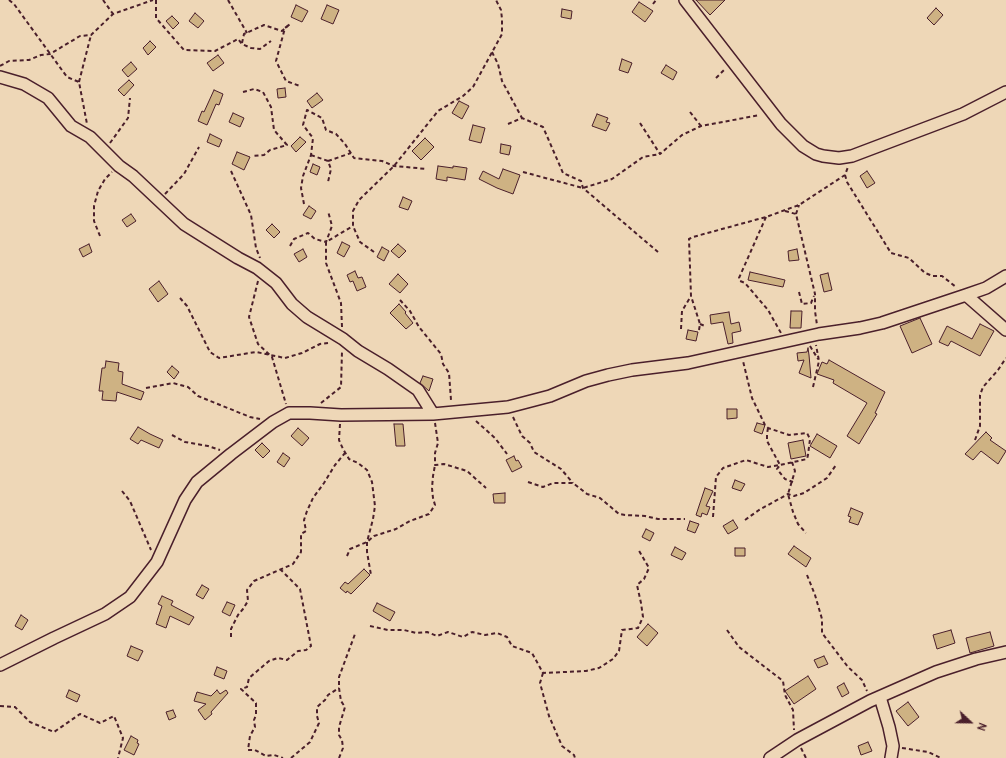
<!DOCTYPE html>
<style>
body{margin:0}
#map{position:relative;width:1006px;height:758px;overflow:hidden;background:#eed7b7;font-family:Pangolin,sans-serif}
canvas{display:block}
.north{position:absolute;left:950px;top:702px;width:40px;height:40px;-webkit-text-stroke:3px #eed7b7;paint-order:stroke;rotate:112deg;font-size:11px;font-weight:700;line-height:16px;text-align:center;color:#4a1f2b}
.north::after{content:'';display:block;margin:auto;width:14px;height:18px;background:#4a1f2b;clip-path:polygon(50% 0,100% 100%,50% 72%,0 100%)}
</style>
<div id="map">
<canvas width="1006" height="758"></canvas>
<div class="north">N</div>
</div>
<script>
const g = document.querySelector('canvas').getContext('2d');
g.lineJoin = 'round';
function fillPath(path, color) { g.fillStyle = color; g.fill(path, 'evenodd'); }
const toPath = rows => new Path2D(rows.map(r => 'M' + r).join(''));
function trace(path, color, width, dash) { g.strokeStyle = color; g.lineWidth = width; g.lineCap = dash ? 'butt' : 'round'; g.setLineDash(dash || []); g.stroke(path); }
const building = toPath([
 [696,0,725,0,710,15,696,0],
 [639,2,653,11,645,22,632,12,639,2],
 [296,5,308,11,302,22,291,17,296,5],
 [327,5,339,10,333,24,321,19,327,5],
 [936,8,943,15,934,25,927,18,936,8],
 [562,9,572,11,571,19,561,17,562,9],
 [195,13,204,21,198,28,189,21,195,13],
 [172,16,179,23,173,29,166,21,172,16],
 [150,41,156,47,148,55,143,48,150,41],
 [218,55,224,63,213,71,207,63,218,55],
 [622,59,632,63,628,73,619,70,622,59],
 [131,62,137,69,128,77,122,70,131,62],
 [666,65,677,72,673,80,661,73,666,65],
 [129,80,134,85,124,96,118,90,129,80],
 [285,88,286,97,278,98,277,89,285,88],
 [214,90,223,94,219,105,216,104,207,125,198,121,202,111,204,112,214,90],
 [317,93,323,100,312,108,307,101,317,93],
 [459,101,469,106,462,119,452,113,459,101],
 [233,113,244,118,240,127,229,122,233,113],
 [597,114,608,118,606,122,610,123,606,131,592,126,597,114],
 [473,125,485,128,481,143,469,140,473,125],
 [210,134,222,140,219,147,207,142,210,134],
 [300,137,306,142,296,152,291,146,300,137],
 [425,138,434,147,421,160,412,151,425,138],
 [501,144,511,146,509,155,500,153,501,144],
 [237,152,250,157,244,170,232,164,237,152],
 [313,164,320,167,317,175,310,172,313,164],
 [438,166,453,168,453,166,467,168,465,180,447,177,447,181,436,179,438,166],
 [503,169,520,175,513,194,497,188,479,179,483,171,499,179,503,169],
 [867,171,875,183,867,188,860,176,867,171],
 [403,197,412,201,408,210,399,207,403,197],
 [309,206,316,211,311,219,303,215,309,206],
 [131,214,136,221,127,227,122,220,131,214],
 [272,224,280,232,274,238,266,230,272,224],
 [342,242,350,246,344,257,337,253,342,242],
 [89,244,92,252,83,257,79,249,89,244],
 [398,244,406,251,399,258,391,251,398,244],
 [382,247,389,251,384,261,377,257,382,247],
 [303,249,307,257,299,262,294,254,303,249],
 [797,249,799,260,789,261,788,251,797,249],
 [355,271,358,278,362,277,366,287,357,291,353,281,350,282,347,275,355,271],
 [750,272,785,280,783,287,748,280,750,272],
 [828,273,832,290,824,292,820,275,828,273],
 [398,274,408,284,400,293,389,284,398,274],
 [159,281,168,294,158,302,149,289,159,281],
 [399,304,406,312,405,313,413,323,406,329,390,313,399,304],
 [791,311,802,311,801,328,790,328,791,311],
 [729,312,731,324,739,322,741,331,732,333,733,343,728,344,723,322,711,324,710,315,729,312],
 [920,318,932,344,912,353,900,326,920,318],
 [980,324,994,331,980,356,951,341,948,346,939,342,947,326,972,339,980,324],
 [688,330,698,332,696,341,686,339,688,330],
 [808,348,809,355,811,378,799,373,804,360,798,361,797,353,807,352,808,348],
 [829,360,885,392,875,413,877,414,859,444,847,436,867,403,833,383,834,380,817,374,822,362,827,364,829,360],
 [106,361,119,363,118,371,123,372,122,384,144,392,141,400,117,392,116,401,102,400,103,391,99,391,102,368,105,368,106,361],
 [172,366,179,372,174,379,167,372,172,366],
 [423,376,433,379,429,391,420,383,423,376],
 [727,409,737,409,737,418,727,419,727,409],
 [757,423,765,425,762,434,754,431,757,423],
 [394,424,403,424,405,446,396,446,394,424],
 [138,427,150,434,163,440,159,448,141,440,138,444,130,439,138,427],
 [298,428,309,438,302,446,291,436,298,428],
 [986,432,992,438,990,440,1006,451,998,464,981,451,973,460,965,454,986,432],
 [817,434,837,446,830,458,810,446,817,434],
 [803,440,806,456,791,459,788,443,803,440],
 [262,443,270,451,263,458,255,450,262,443],
 [283,453,290,458,284,467,277,462,283,453],
 [514,456,516,461,518,460,522,467,512,472,506,460,514,456],
 [735,480,745,484,741,491,732,488,735,480],
 [705,488,713,491,706,506,710,507,707,515,702,513,701,517,696,515,705,488],
 [505,493,505,503,494,503,493,494,505,493],
 [851,508,863,513,858,525,849,522,851,517,848,516,851,508],
 [733,520,738,528,728,534,723,526,733,520],
 [690,521,699,524,695,533,687,530,690,521],
 [646,529,654,533,650,541,642,537,646,529],
 [794,546,811,558,806,567,788,554,794,546],
 [675,547,686,553,682,560,671,555,675,547],
 [735,548,745,548,745,556,735,556,735,548],
 [364,569,370,575,351,594,347,591,346,593,340,588,345,582,348,584,364,569],
 [202,585,209,589,203,599,196,595,202,585],
 [162,596,173,601,171,605,194,617,189,625,170,616,166,628,156,624,162,606,158,604,162,596],
 [227,602,235,605,230,616,222,612,227,602],
 [377,603,395,612,390,621,373,611,377,603],
 [21,615,28,620,22,630,15,626,21,615],
 [648,624,658,633,647,646,637,637,648,624],
 [951,630,955,643,937,649,933,635,951,630],
 [990,632,994,646,970,653,966,638,990,632],
 [131,646,143,651,138,661,127,656,131,646],
 [824,656,828,664,818,668,814,660,824,656],
 [217,667,227,671,224,679,214,675,217,667],
 [808,676,816,689,794,704,785,691,808,676],
 [844,683,849,693,842,697,837,687,844,683],
 [69,690,80,695,77,702,66,697,69,690],
 [217,690,220,694,226,690,228,693,211,712,212,714,205,720,198,710,206,704,194,701,197,692,211,696,217,690],
 [908,702,919,717,908,726,896,711,908,702],
 [173,710,176,717,169,720,166,712,173,710],
 [131,736,138,740,137,743,139,744,134,755,124,750,131,736],
 [868,742,872,751,861,755,858,746,868,742]
]);
const path = toPath([
 [9,0,14,4,67,77,79,82,87,124],
 [103,0,113,14],
 [156,0,156,18,184,50,215,51,238,39,242,44,251,48,260,49,271,41],
 [228,0,247,33],
 [653,4,656,0],
 [242,43,244,34,264,25,282,31,290,24,285,28,276,61,286,81,300,86],
 [492,52,498,64,502,81,522,118],
 [0,66,9,61,29,60,41,55,50,54,80,36,91,35,113,14,153,0],
 [716,78,725,69],
 [79,82,91,35],
 [243,92,254,89,263,92,271,107,274,130,287,145,270,150,264,155,253,156],
 [690,112,701,126],
 [640,123,660,154,682,135,701,126,760,115],
 [508,124,522,118,543,127,563,173,581,181,583,188,658,252],
 [110,143,128,118,130,98],
 [311,155,328,161,331,169,328,182],
 [328,161,351,153],
 [231,171,251,215,256,248,260,258],
 [523,172,583,188,612,179,643,157,660,154],
 [845,175,847,182,891,253,909,258,925,273,933,276,942,276,956,287],
 [165,194,184,174,199,147],
 [304,204,301,188,303,176,311,155,313,138,303,125,307,110,322,118,326,130,336,134,345,144,354,158,382,161,394,166,427,169],
 [785,211,796,214,815,294,815,311,817,325],
 [796,214,799,205],
 [766,217,739,278,740,281,745,283,768,310,781,333],
 [100,236,94,221,94,206,98,191,105,179,112,172],
 [290,246,294,239,308,233,315,239,326,242,332,226,328,211],
 [374,252,360,242,353,226,353,211,359,200,394,166,438,111,463,96,473,87,502,34,502,19,501,10,496,0],
 [258,281,249,317,258,344,272,357,286,404],
 [799,292,802,304,811,303,814,296],
 [180,298,187,306,210,352,219,358,256,352,285,358,302,353,320,344,328,343],
 [400,300,410,311,419,327,441,354,443,364,449,373,451,400,453,402],
 [700,324,705,326],
 [342,327,341,303,326,263,326,242,353,226],
 [681,329,682,311,691,296],
 [699,330,700,324,691,296,689,239,693,237,766,217,799,205,845,175,848,167],
 [810,346,818,359],
 [813,387,819,361,816,345],
 [146,388,173,383,188,387,198,396,250,417,260,419],
 [321,403,341,387,342,351],
 [513,417,522,436,530,443,534,452,561,469,573,483],
 [476,421,495,438,507,454],
 [435,423,438,443,435,453,435,465,444,464,467,471,486,488],
 [340,424,339,440,343,449,349,459,358,463,367,470,372,482,375,506,373,519,367,542,367,552,371,575],
 [768,428,767,434,767,441,780,465,777,469,785,479,793,482],
 [172,435,185,442,208,446,220,450],
 [975,440,980,426,980,395,983,387,998,370,1006,358],
 [792,462,795,471,788,494,793,512,798,524,806,533],
 [528,482,543,487,553,483,573,483,587,494,600,498,606,503,619,514,625,515,645,516,658,519,685,519],
 [122,491,130,501,151,550],
 [713,517,716,477,723,468,746,460,768,467,780,465,807,459,808,455,810,439,807,433,789,435,768,428,765,425,752,398,743,361],
 [745,520,759,510,788,494,794,496,804,493,827,478,836,465],
 [347,556,350,549,367,542,374,536,396,529,410,521,429,514,435,505,433,498,432,488,433,476,435,465],
 [280,569,300,589,311,646,306,650,298,651,287,660,278,658,269,661,249,678,247,687,241,689,256,703,256,715,254,720,255,727,250,736,248,750,255,750,266,756,274,755,283,758],
 [807,575,815,595,822,619,822,633,848,667,862,680,867,691],
 [370,626,388,630,404,630,416,633,427,632,437,636,448,632,463,637,472,632,485,635,497,633,507,637,512,646,532,653,543,673,586,671,599,668,613,659,619,651,622,630,638,628,643,617,641,603,637,585,644,579,649,568,638,549],
 [727,630,739,647,783,681,785,695,793,710,794,730],
 [231,637,231,629,238,615,243,609,248,601,247,590,254,581,293,564,301,552,301,534,306,531,304,520,307,511,313,498,324,483,335,465,345,453],
 [543,673,540,683,549,716,562,746,574,755,575,758],
 [0,706,15,707,30,722,54,732,80,714,100,723,114,716,123,738,118,758],
 [801,748,806,758],
 [902,748,928,752,941,758],
 [291,758,310,742,319,723,317,716,317,707,325,700,328,695,339,688],
 [339,758,343,748,342,740,339,735,339,727,345,707,341,701,339,688,339,677,355,634]
]);
const minor = toPath([
 [685,0,781,124,803,146,816,154,823,156,839,158,852,156,963,114,1006,92],
 [0,77,24,84,48,98,71,126,90,137,119,166,133,176,184,224,238,258,257,268,276,283,292,304,307,317,343,339,358,351,388,369,418,390,433,414],
 [966,295,1006,330],
 [0,665,54,638,105,614,130,597,157,562,185,500,197,482,231,454,273,422,289,413,310,413,341,415,433,414,508,407,550,396,586,381,608,375,632,370,688,363,819,334,860,328,882,323,966,295,986,288,1006,276],
 [880,697,889,727,893,746,891,758],
 [770,758,797,740,870,701,936,672,976,659,1006,652]
]);
fillPath(building, '#ceb283');
trace(building, '#4a1f2b', 1);
trace(minor, '#4a1f2b', 14);
trace(path, '#4a1f2b', 2, [4, 3]);
trace(minor, '#eed7b7', 11);
</script>
